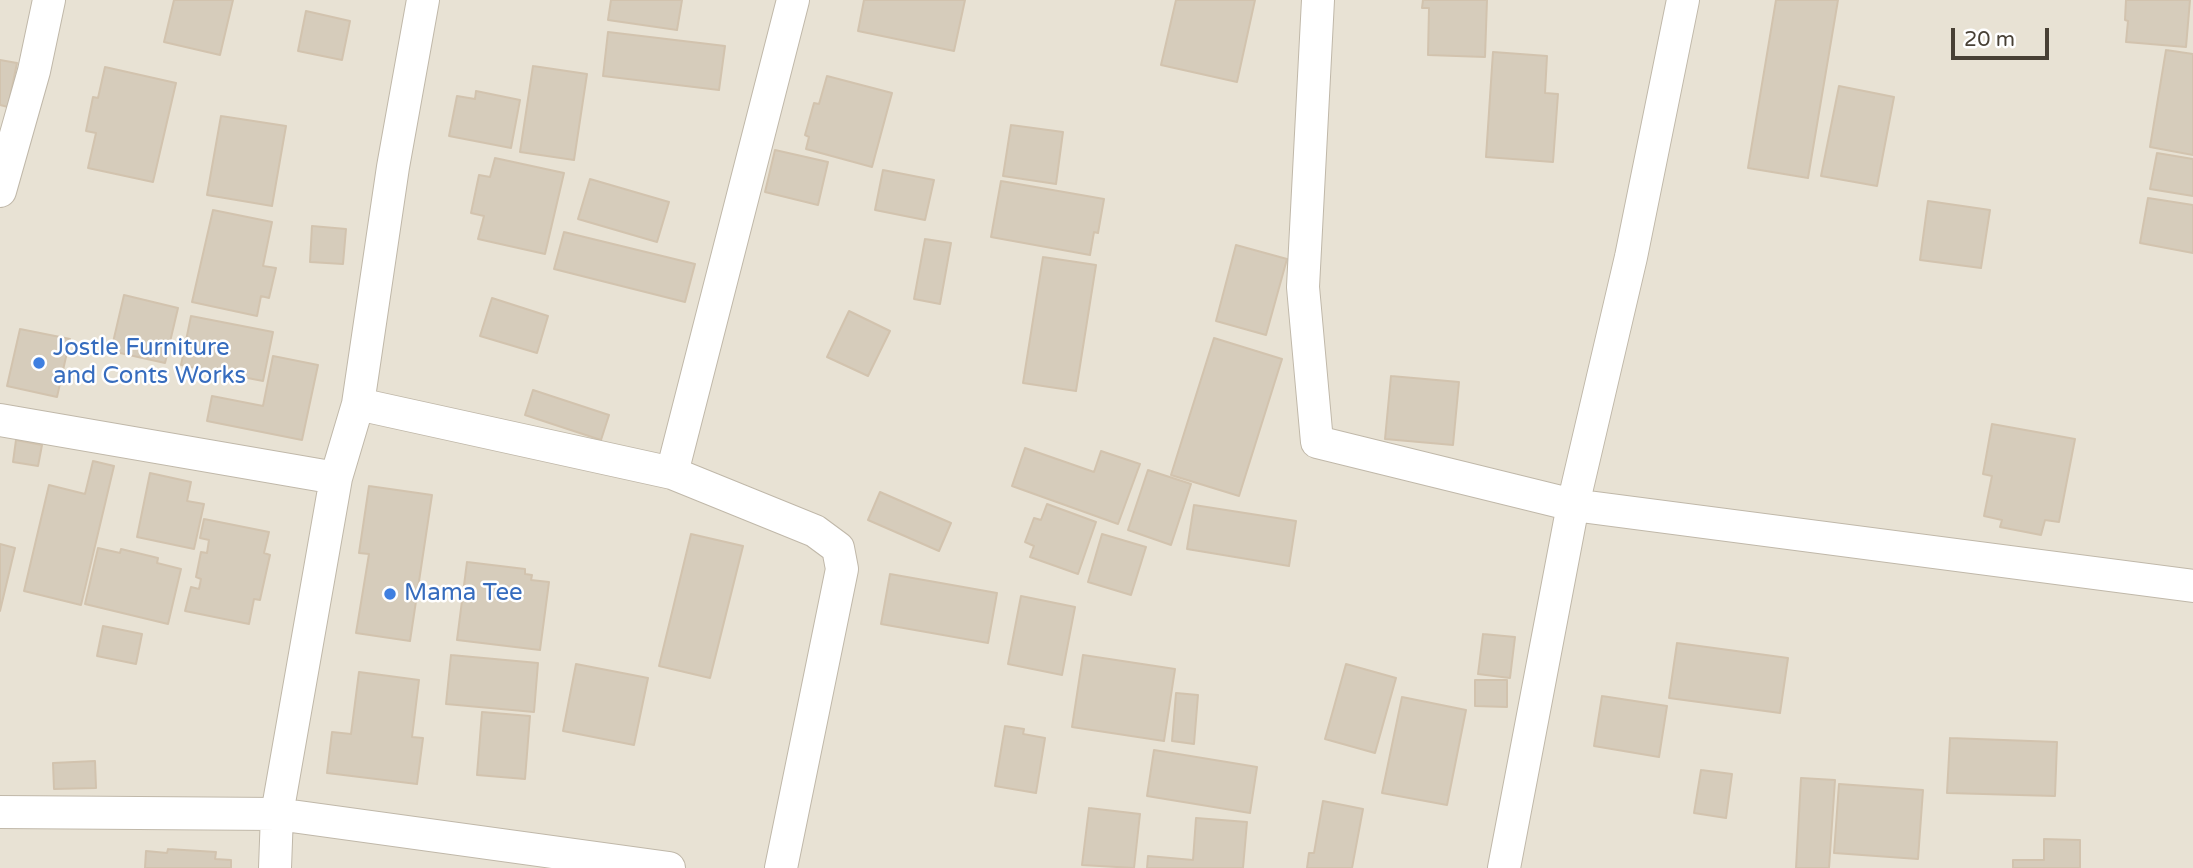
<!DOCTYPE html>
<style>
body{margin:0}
#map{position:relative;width:2193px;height:868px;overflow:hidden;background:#f4f0e7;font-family:"Varela Round",sans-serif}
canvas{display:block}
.scale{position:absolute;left:1951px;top:28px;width:98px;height:32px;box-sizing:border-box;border:4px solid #484035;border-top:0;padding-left:9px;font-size:21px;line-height:24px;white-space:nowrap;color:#484035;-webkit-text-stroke:5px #fff;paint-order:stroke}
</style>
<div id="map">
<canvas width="2193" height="868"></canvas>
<div class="scale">20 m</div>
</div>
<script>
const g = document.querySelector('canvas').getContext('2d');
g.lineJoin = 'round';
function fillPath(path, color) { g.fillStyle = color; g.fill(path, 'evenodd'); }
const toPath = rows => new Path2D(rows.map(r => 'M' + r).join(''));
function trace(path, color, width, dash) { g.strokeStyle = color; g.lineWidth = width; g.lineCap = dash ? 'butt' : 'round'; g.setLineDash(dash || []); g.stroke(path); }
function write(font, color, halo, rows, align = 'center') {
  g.font = font + ' "Varela Round",sans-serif'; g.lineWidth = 5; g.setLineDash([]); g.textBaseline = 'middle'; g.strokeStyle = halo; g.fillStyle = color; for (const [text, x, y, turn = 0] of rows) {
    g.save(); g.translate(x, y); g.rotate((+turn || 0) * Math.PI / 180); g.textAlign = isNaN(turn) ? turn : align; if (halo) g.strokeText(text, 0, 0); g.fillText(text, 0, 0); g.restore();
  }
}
const residential = toPath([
 [0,0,2193,0,2193,868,0,868]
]);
const building = toPath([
 [174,0,233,0,220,55,164,42,174,0],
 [611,0,682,0,677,30,608,20,611,0],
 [864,0,965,0,954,51,858,31,864,0],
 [1176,0,1255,0,1237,82,1161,65,1176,0],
 [1423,0,1487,0,1485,57,1428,55,1429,8,1422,8,1423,0],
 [1776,0,1838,0,1808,178,1748,168,1776,0],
 [2126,0,2190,0,2186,47,2126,42,2128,21,2125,20,2126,0],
 [306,11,350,21,342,60,298,51,306,11],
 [608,32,725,46,719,90,603,76,608,32],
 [2166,50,2193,54,2193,155,2150,147,2166,50],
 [1493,52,1547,56,1545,93,1558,94,1553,162,1486,157,1493,52],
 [0,60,17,63,8,107,0,105,0,60],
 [533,66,587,74,574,160,520,152,533,66],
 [105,67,176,83,153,182,88,168,96,133,86,131,93,97,98,98,105,67],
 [827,76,892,93,872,167,806,149,809,137,805,135,814,103,819,104,827,76],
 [1839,86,1894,97,1877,186,1821,176,1839,86],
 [476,91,520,100,511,148,449,136,457,96,475,99,476,91],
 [221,116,286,126,272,206,207,195,221,116],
 [1011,125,1063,132,1056,184,1003,176,1011,125],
 [775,150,828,162,818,205,765,192,775,150],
 [2157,153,2193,159,2193,196,2150,189,2157,153],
 [495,158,564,173,545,254,478,239,484,216,471,213,479,175,490,177,495,158],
 [883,170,934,180,925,220,875,210,883,170],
 [590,179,669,202,657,242,578,219,590,179],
 [1001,181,1104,199,1098,233,1094,232,1090,255,991,237,1001,181],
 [2148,198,2193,205,2193,253,2140,243,2148,198],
 [1928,201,1990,210,1981,268,1920,260,1928,201],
 [213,210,272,222,263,266,276,268,269,298,261,296,257,316,192,302,213,210],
 [312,226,346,229,343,264,310,262,312,226],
 [564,232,695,264,685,302,554,269,564,232],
 [925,239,951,243,940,304,914,299,925,239],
 [1236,245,1287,259,1266,335,1216,321,1236,245],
 [1043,257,1096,265,1076,391,1023,383,1043,257],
 [124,295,178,308,165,363,111,351,124,295],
 [492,298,548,316,537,353,480,336,492,298],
 [849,311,890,331,868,376,827,357,849,311],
 [191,316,273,332,263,381,181,365,191,316],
 [20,329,70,339,57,397,7,386,20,329],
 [1214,338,1282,359,1239,496,1171,475,1214,338],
 [273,356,318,365,302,440,207,421,212,396,263,406,273,356],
 [1391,376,1459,382,1453,445,1385,439,1391,376],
 [533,390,609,415,601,440,525,415,533,390],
 [1992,424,2075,439,2059,522,2045,520,2041,535,2000,527,2002,520,1984,516,1992,476,1983,474,1992,424],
 [16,440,42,445,38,466,13,462,16,440],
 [1025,448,1094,472,1101,451,1140,464,1118,524,1012,486,1025,448],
 [93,461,114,466,81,605,24,591,49,485,85,494,93,461],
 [1148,470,1191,484,1171,545,1128,530,1148,470],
 [150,473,191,482,187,501,204,504,194,549,137,537,150,473],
 [369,486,432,495,410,641,356,633,369,554,359,553,369,486],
 [880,492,951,523,939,551,868,520,880,492],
 [1047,504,1096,522,1078,574,1030,557,1034,546,1025,542,1034,518,1041,520,1047,504],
 [1194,505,1296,521,1289,566,1187,549,1194,505],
 [204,519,269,532,264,553,270,555,260,600,254,599,249,624,185,611,191,587,199,589,201,579,196,577,201,552,207,553,209,540,200,538,204,519],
 [691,534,743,546,710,678,659,666,691,534],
 [1102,534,1146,547,1131,595,1088,582,1102,534],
 [0,544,15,548,0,611,0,544],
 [98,548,120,553,121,549,158,558,157,563,181,569,168,624,85,604,98,548],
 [467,562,525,569,525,574,532,575,531,580,549,582,540,650,457,640,467,562],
 [890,574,997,593,988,643,881,624,890,574],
 [1021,596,1075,607,1062,675,1008,664,1021,596],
 [103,626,142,634,136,664,97,656,103,626],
 [1483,634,1515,637,1510,678,1478,674,1483,634],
 [1677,643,1788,658,1780,713,1669,698,1677,643],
 [451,655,538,663,534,712,446,704,451,655],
 [1083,655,1175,669,1164,741,1072,727,1083,655],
 [576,664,648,678,634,745,563,731,576,664],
 [1346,664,1396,678,1375,753,1325,739,1346,664],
 [359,672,419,680,412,737,423,738,417,784,327,773,332,732,351,734,359,672],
 [1475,680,1507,680,1507,707,1475,706,1475,680],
 [1176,693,1198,695,1194,744,1172,741,1176,693],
 [1602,696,1667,706,1659,757,1594,746,1602,696],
 [1402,697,1466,710,1447,805,1382,793,1402,697],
 [482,712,530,716,525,779,477,775,482,712],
 [1005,726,1024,729,1023,734,1045,738,1036,793,995,786,1005,726],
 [1950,738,2057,742,2055,796,1947,793,1950,738],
 [1154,750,1257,767,1250,813,1147,796,1154,750],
 [95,761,96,788,54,789,53,763,95,761],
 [1701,770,1732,774,1726,818,1694,813,1701,770],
 [1801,778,1835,780,1829,868,1796,868,1801,778],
 [1839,784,1923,790,1918,859,1834,853,1839,784],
 [1323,801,1363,809,1352,868,1307,868,1309,853,1314,853,1323,801],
 [1089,808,1140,814,1134,868,1082,865,1089,808],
 [1196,818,1247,822,1243,868,1147,868,1148,856,1193,860,1196,818],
 [2044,839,2080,840,2080,868,2013,868,2013,860,2044,860,2044,839],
 [168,849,216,852,215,859,231,860,231,868,145,868,146,851,167,853,168,849]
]);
const street = toPath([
 [1318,0,1303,287,1317,442,1573,505,2193,586],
 [0,191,34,71,49,0],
 [358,404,672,473,815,531,838,548,842,569,781,868],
 [0,420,336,478],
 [672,473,793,0],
 [0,812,277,814,669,868],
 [275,868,277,814,336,478,358,404,393,167,423,0],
 [1504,868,1573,505,1631,257,1683,0]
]);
const markers = [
 [39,363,7,"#3f7fe0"],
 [390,594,7,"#3f7fe0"]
];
const shopNames = [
 ["Jostle Furniture",53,349],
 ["and Conts Works",53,377],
 ["Mama Tee",404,594]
];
fillPath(residential, '#e8e2d4');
fillPath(building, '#d6ccbb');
trace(building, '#d2c3ae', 2);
trace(street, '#c0b8a9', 34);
trace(street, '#fff', 32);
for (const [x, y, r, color] of markers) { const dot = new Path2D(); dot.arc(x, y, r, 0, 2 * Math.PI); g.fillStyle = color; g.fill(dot); trace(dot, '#fff', 2.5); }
write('24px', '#366cbe', '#fff', shopNames, 'left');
</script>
